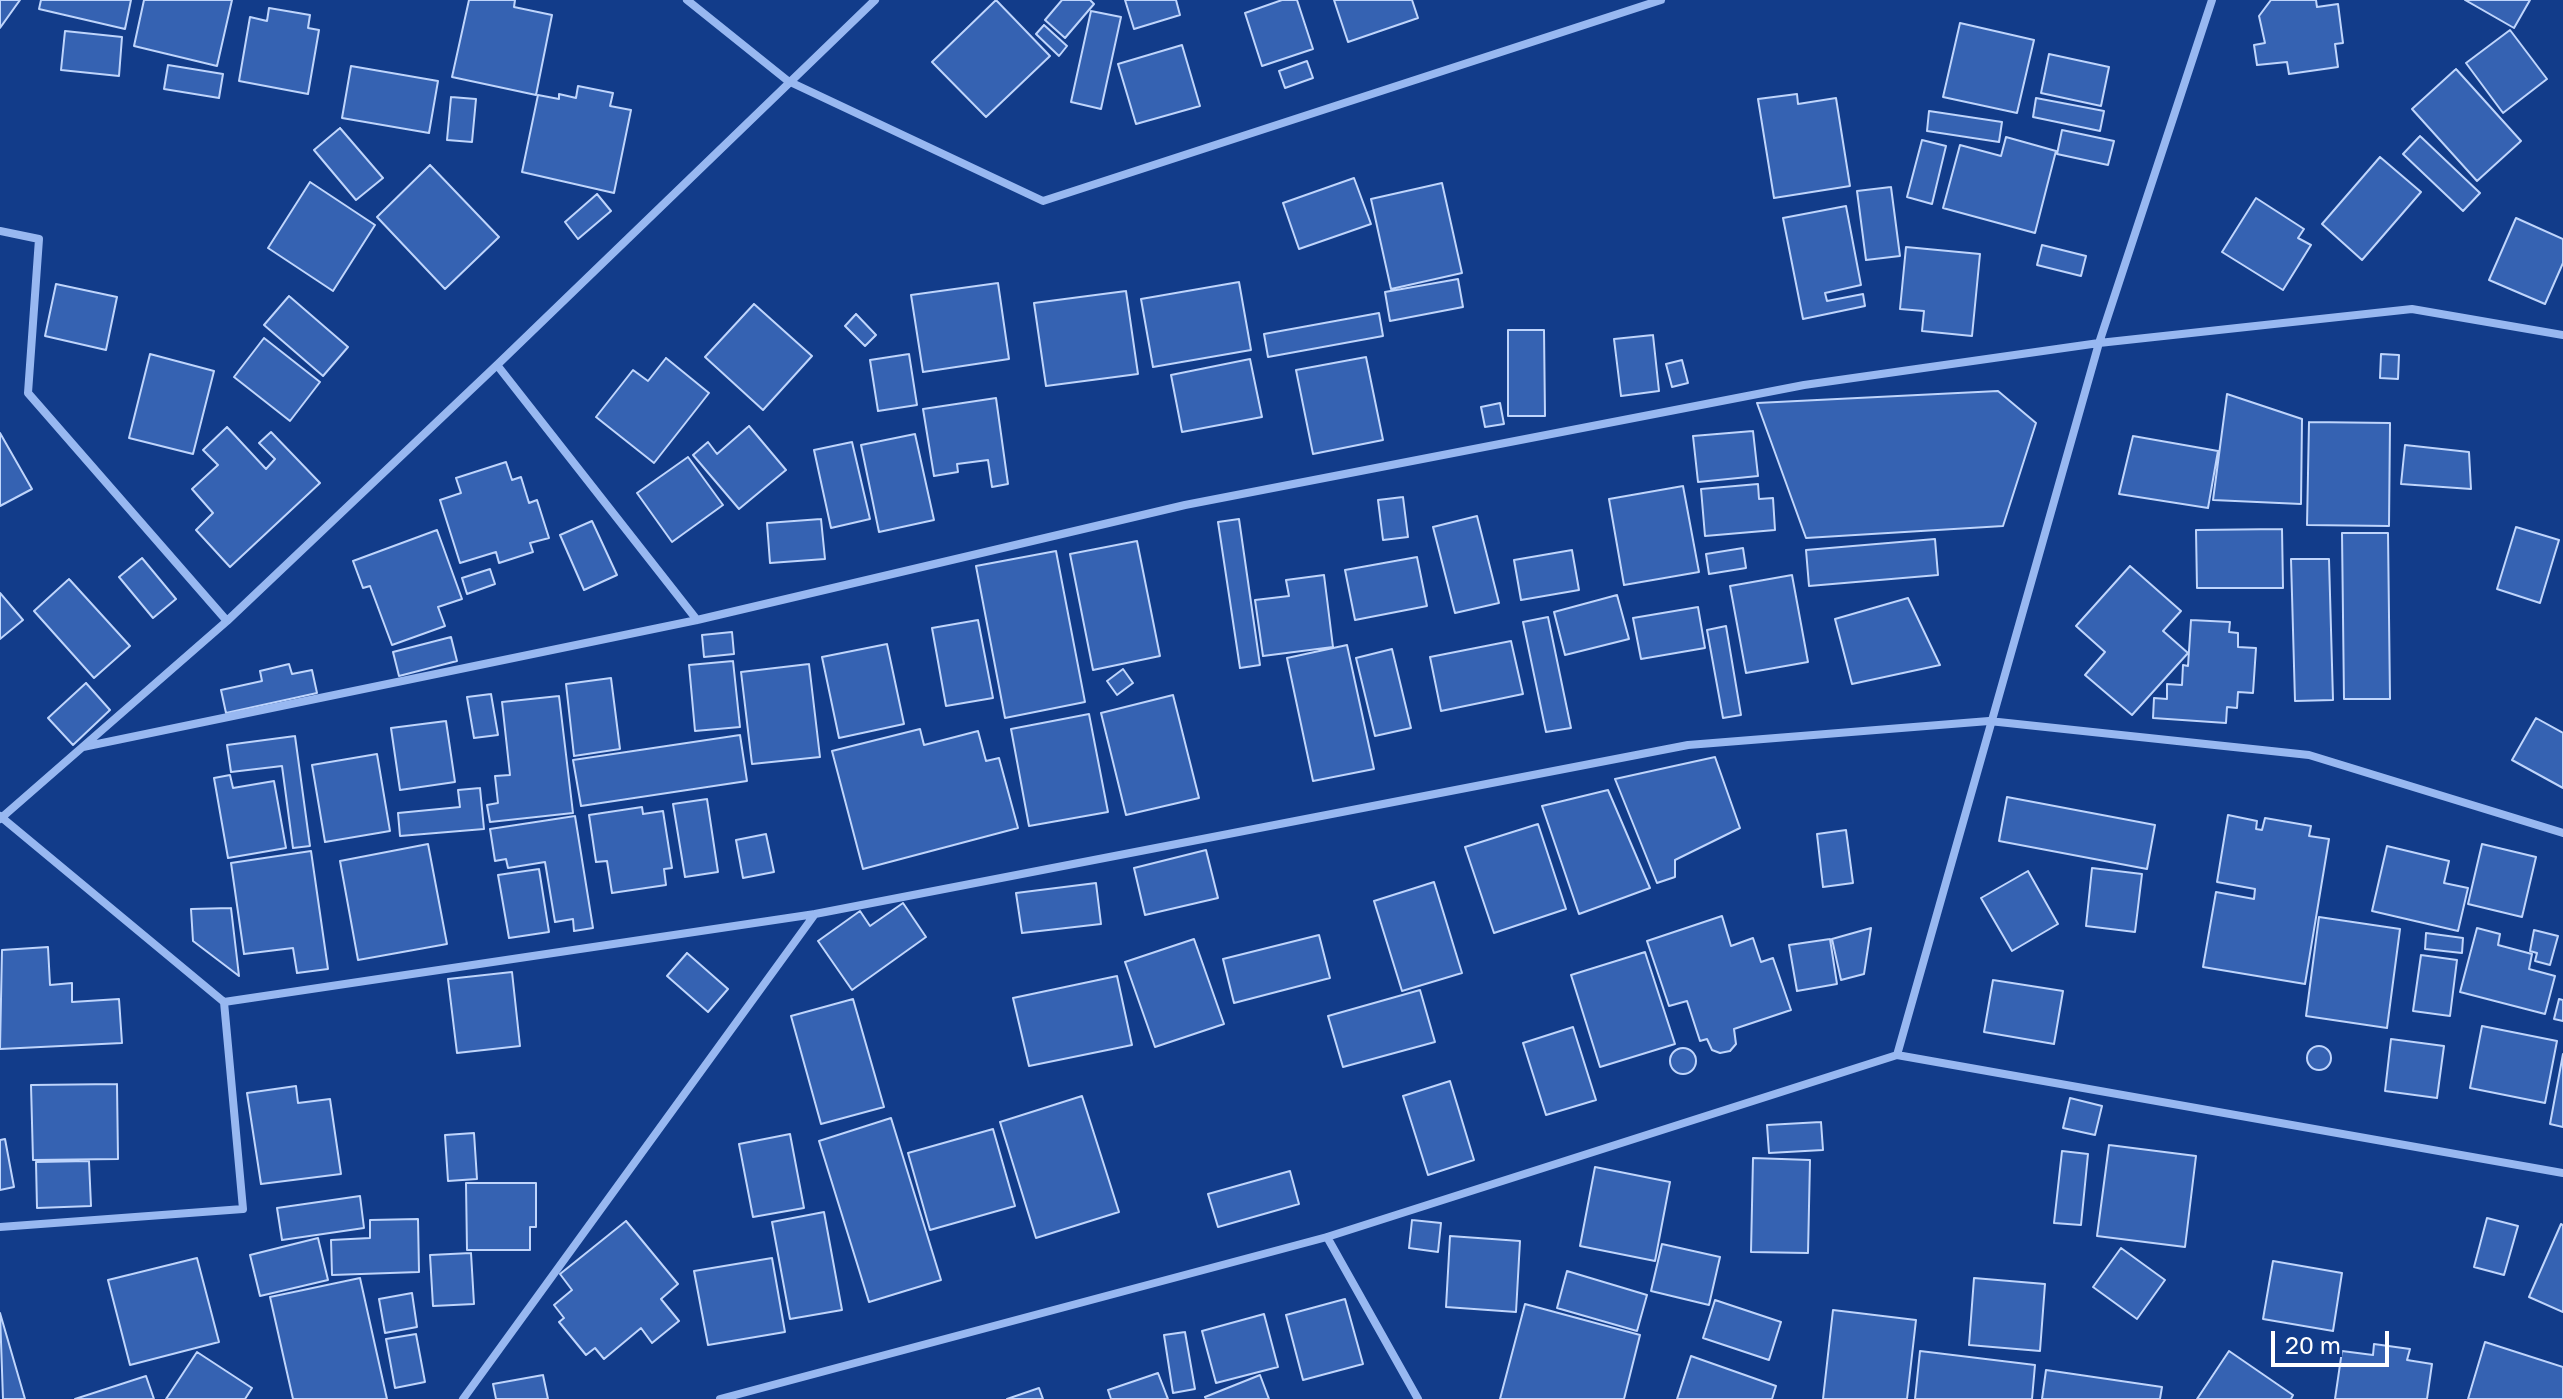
<!DOCTYPE html>
<style>
body{margin:0}
#map{position:relative;width:2563px;height:1399px;overflow:hidden;background:#123c8a;font-family:"Golos Text",sans-serif}
canvas{display:block}
.scale{position:absolute;left:2271px;top:1331px;width:118px;height:36px;box-sizing:border-box;border:4px solid #fff;border-top:0;padding-left:10px;font-size:24px;line-height:28px;white-space:nowrap;color:#fff;-webkit-text-stroke:6px #123c8a;paint-order:stroke}
</style>
<div id="map">
<canvas width="2563" height="1399"></canvas>
<div class="scale">20 m</div>
</div>
<script>
const g = document.querySelector('canvas').getContext('2d');
g.lineJoin = 'round';
function fillPath(path, color) { g.fillStyle = color; g.fill(path, 'evenodd'); }
const toPath = rows => new Path2D(rows.map(r => 'M' + r).join(''));
function trace(path, color, width, dash) { g.strokeStyle = color; g.lineWidth = width; g.lineCap = dash ? 'butt' : 'round'; g.setLineDash(dash || []); g.stroke(path); }
const building = toPath([
 [0,0,20,0,0,28,0,0],
 [41,0,131,0,125,29,39,9,41,0],
 [144,0,232,0,217,66,134,46,144,0],
 [469,0,515,0,514,7,552,15,536,95,452,77,469,0],
 [996,0,1050,56,986,117,932,62,996,0],
 [1062,0,1090,0,1094,4,1065,38,1045,20,1062,0],
 [1125,0,1176,0,1180,15,1134,29,1125,0],
 [1282,0,1297,0,1313,49,1262,66,1245,13,1282,0],
 [1334,0,1412,0,1418,18,1348,42,1334,0],
 [2271,0,2316,0,2317,7,2338,4,2343,43,2335,44,2338,67,2289,74,2287,62,2257,65,2254,45,2265,43,2259,16,2271,0],
 [2465,0,2530,0,2514,28,2465,0],
 [269,8,310,15,308,28,319,30,308,94,239,81,250,17,267,21,269,8],
 [1091,11,1121,17,1101,109,1071,102,1091,11],
 [1960,23,2034,40,2017,113,1943,97,1960,23],
 [1044,25,1067,46,1059,56,1036,34,1044,25],
 [2510,30,2547,79,2503,113,2466,63,2510,30],
 [65,31,122,37,119,76,61,70,65,31],
 [1182,45,1200,106,1136,124,1118,64,1182,45],
 [2049,54,2109,67,2101,106,2041,93,2049,54],
 [1307,61,1313,78,1285,88,1279,71,1307,61],
 [168,65,223,74,219,98,164,89,168,65],
 [351,66,438,81,429,133,342,118,351,66],
 [2456,69,2521,141,2477,181,2412,109,2456,69],
 [578,86,613,93,610,106,631,110,614,193,522,172,538,95,559,99,559,94,576,98,578,86],
 [1797,94,1798,104,1836,98,1850,186,1774,198,1758,99,1797,94],
 [451,97,476,99,472,142,447,140,451,97],
 [2036,98,2104,111,2100,131,2033,117,2036,98],
 [1929,111,2002,122,1999,142,1927,131,1929,111],
 [340,128,383,178,356,200,314,150,340,128],
 [2062,130,2114,141,2108,165,2057,154,2062,130],
 [2420,136,2480,193,2463,211,2403,154,2420,136],
 [2006,137,2056,151,2035,233,1943,208,1960,145,2001,156,2006,137],
 [1922,140,1946,146,1932,204,1907,197,1922,140],
 [2380,157,2421,192,2362,260,2322,224,2380,157],
 [430,165,499,237,445,289,377,217,430,165],
 [1354,178,1371,224,1299,249,1283,203,1354,178],
 [310,182,375,225,333,291,268,248,310,182],
 [1442,183,1462,273,1391,289,1371,199,1442,183],
 [1891,187,1900,256,1866,260,1857,191,1891,187],
 [597,194,611,211,578,239,565,222,597,194],
 [2256,198,2304,229,2298,238,2311,245,2283,290,2222,252,2256,198],
 [1846,206,1861,285,1825,293,1827,301,1863,294,1865,306,1803,319,1783,218,1846,206],
 [2516,218,2563,239,2563,263,2545,304,2489,280,2516,218],
 [2042,245,2086,256,2081,276,2037,265,2042,245],
 [1906,247,1980,254,1972,336,1922,331,1924,311,1900,309,1906,247],
 [1458,279,1463,307,1390,321,1385,292,1458,279],
 [1239,282,1251,350,1153,367,1141,299,1239,282],
 [998,283,1009,359,923,372,911,295,998,283],
 [56,284,117,297,106,350,45,336,56,284],
 [1126,291,1138,374,1046,386,1034,303,1126,291],
 [289,296,348,347,323,376,264,325,289,296],
 [754,304,812,356,763,410,705,357,754,304],
 [1379,313,1383,336,1268,357,1264,334,1379,313],
 [856,314,876,335,865,346,845,326,856,314],
 [1508,330,1544,330,1545,416,1508,416,1508,330],
 [1653,335,1659,391,1621,396,1614,339,1653,335],
 [264,338,320,382,290,421,234,377,264,338],
 [150,354,214,371,193,454,129,438,150,354],
 [909,354,917,405,878,411,870,360,909,354],
 [2381,354,2399,355,2398,379,2380,378,2381,354],
 [1366,357,1383,440,1313,454,1296,370,1366,357],
 [666,358,709,393,654,463,596,417,633,370,648,381,666,358],
 [1250,359,1262,417,1182,432,1171,375,1250,359],
 [1682,360,1688,383,1672,387,1666,364,1682,360],
 [1998,391,2036,423,2003,526,1806,538,1757,403,1998,391],
 [2227,394,2302,419,2301,504,2213,500,2227,394],
 [996,398,1008,484,992,487,988,460,957,464,958,472,934,476,923,409,996,398],
 [1500,403,1504,424,1485,427,1481,407,1500,403],
 [2309,422,2390,423,2389,526,2307,525,2309,422],
 [749,426,786,470,739,509,693,455,708,442,717,454,749,426],
 [227,427,266,469,275,459,259,443,271,432,320,483,230,567,196,530,213,513,192,489,218,465,203,450,227,427],
 [1753,431,1758,476,1698,482,1693,436,1753,431],
 [0,433,32,489,0,506,0,433],
 [915,434,934,520,879,532,861,445,915,434],
 [2133,436,2218,451,2208,508,2119,494,2133,436],
 [852,442,870,519,831,528,814,450,852,442],
 [2405,445,2469,452,2471,489,2401,484,2405,445],
 [688,457,723,505,672,542,637,493,688,457],
 [506,462,512,480,521,477,529,503,537,500,549,538,530,543,533,552,499,563,496,552,460,563,440,500,461,493,456,478,506,462],
 [1758,484,1759,499,1773,498,1775,530,1705,536,1701,489,1758,484],
 [1683,486,1699,572,1624,585,1609,499,1683,486],
 [1403,497,1408,537,1383,540,1378,500,1403,497],
 [1477,516,1499,603,1455,613,1433,527,1477,516],
 [821,519,825,559,770,563,767,523,821,519],
 [1239,519,1260,665,1240,668,1218,522,1239,519],
 [592,521,617,575,584,590,560,535,592,521],
 [2516,527,2559,540,2540,603,2497,589,2516,527],
 [2282,529,2283,588,2197,588,2196,530,2282,529],
 [437,530,462,599,438,607,445,626,392,645,370,586,363,588,353,561,437,530],
 [2342,533,2388,533,2390,699,2344,699,2342,533],
 [1935,539,1938,575,1809,586,1806,550,1935,539],
 [1137,541,1160,656,1093,670,1070,554,1137,541],
 [1743,548,1746,568,1709,574,1706,554,1743,548],
 [1572,550,1579,590,1521,600,1514,560,1572,550],
 [1056,551,1085,702,1005,718,976,566,1056,551],
 [1417,557,1427,606,1355,620,1345,570,1417,557],
 [142,558,176,599,153,618,119,577,142,558],
 [2291,559,2329,559,2333,700,2295,701,2291,559],
 [2130,566,2181,611,2163,631,2188,653,2132,715,2085,675,2105,652,2076,626,2130,566],
 [490,569,495,584,467,594,462,578,490,569],
 [1324,575,1333,647,1263,656,1255,600,1289,596,1286,580,1324,575],
 [1792,575,1808,662,1746,673,1730,586,1792,575],
 [69,579,130,646,94,678,34,611,69,579],
 [0,593,23,620,0,639,0,593],
 [1617,595,1629,639,1565,655,1554,612,1617,595],
 [1908,598,1940,665,1852,684,1835,619,1908,598],
 [1698,607,1705,648,1641,659,1633,618,1698,607],
 [1548,617,1571,728,1546,732,1523,622,1548,617],
 [978,620,993,698,946,706,932,628,978,620],
 [2191,620,2230,622,2229,632,2238,633,2238,647,2256,648,2253,693,2238,692,2237,708,2227,707,2226,723,2153,718,2154,698,2167,699,2167,684,2182,685,2183,665,2188,666,2191,620],
 [1726,626,1741,715,1723,718,1707,630,1726,626],
 [732,632,734,654,704,657,702,635,732,632],
 [451,637,457,661,399,676,393,652,451,637],
 [1511,641,1523,694,1441,711,1430,657,1511,641],
 [887,644,904,724,839,738,822,657,887,644],
 [1347,645,1374,769,1313,781,1287,658,1347,645],
 [1392,649,1411,728,1375,736,1356,658,1392,649],
 [733,661,740,727,695,731,689,665,733,661],
 [289,664,292,674,312,670,317,693,226,713,221,690,262,681,260,671,289,664],
 [809,664,820,757,752,764,741,672,809,664],
 [1123,669,1133,683,1117,695,1107,681,1123,669],
 [611,678,620,749,574,756,566,684,611,678],
 [86,683,110,710,73,745,48,718,86,683],
 [491,694,498,735,474,738,467,697,491,694],
 [1173,695,1199,798,1126,815,1101,713,1173,695],
 [559,696,573,813,490,822,487,805,498,803,495,776,510,775,502,702,559,696],
 [1089,714,1108,812,1029,826,1011,729,1089,714],
 [2536,718,2563,733,2563,788,2512,760,2536,718],
 [446,721,455,782,400,790,391,728,446,721],
 [920,729,924,745,978,731,986,761,999,758,1018,828,863,869,832,751,920,729],
 [740,735,747,781,581,806,573,760,740,735],
 [295,736,310,846,293,848,282,766,231,772,227,745,295,736],
 [377,754,390,831,325,842,312,765,377,754],
 [1715,757,1740,828,1675,860,1675,877,1657,883,1615,779,1715,757],
 [230,775,233,788,274,781,286,848,228,858,214,778,230,775],
 [480,788,484,829,400,836,398,813,460,807,458,790,480,788],
 [1608,790,1650,888,1579,914,1542,806,1608,790],
 [2007,797,2155,825,2147,869,1999,841,2007,797],
 [707,799,718,872,685,877,673,804,707,799],
 [642,807,643,814,663,811,672,868,664,869,666,885,612,893,607,861,596,862,589,815,642,807],
 [2228,815,2257,821,2256,829,2262,830,2265,818,2311,826,2309,836,2329,839,2305,984,2203,967,2216,892,2254,899,2255,889,2217,882,2228,815],
 [575,816,593,928,574,931,573,919,555,922,545,862,508,868,506,859,495,861,490,829,575,816],
 [1538,824,1566,909,1494,933,1465,847,1538,824],
 [1846,830,1853,883,1823,887,1817,834,1846,830],
 [766,834,774,872,743,878,736,840,766,834],
 [428,844,447,944,358,960,340,861,428,844],
 [2482,844,2536,857,2522,917,2468,904,2482,844],
 [2387,846,2449,861,2444,883,2468,888,2458,931,2372,911,2387,846],
 [1206,850,1218,898,1145,915,1134,868,1206,850],
 [311,851,328,969,297,973,293,948,244,954,231,863,311,851],
 [2092,868,2142,874,2135,932,2086,926,2092,868],
 [539,869,549,932,509,938,498,875,539,869],
 [2028,871,2058,924,2012,951,1981,898,2028,871],
 [1434,882,1462,973,1402,991,1374,901,1434,882],
 [1096,883,1101,924,1022,933,1016,893,1096,883],
 [903,903,926,937,852,990,818,941,860,911,870,926,903,903],
 [231,908,239,976,193,941,191,909,231,908],
 [1722,916,1731,946,1753,938,1761,962,1773,958,1791,1010,1734,1029,1736,1044,1730,1051,1720,1053,1712,1050,1707,1039,1700,1041,1687,1001,1669,1006,1647,941,1722,916],
 [2319,917,2400,929,2387,1028,2306,1016,2319,917],
 [1871,928,1864,974,1841,980,1832,939,1871,928],
 [2477,928,2500,934,2498,945,2532,954,2529,969,2555,976,2545,1014,2460,992,2477,928],
 [2534,930,2558,936,2550,965,2535,961,2537,953,2530,951,2534,930],
 [2426,933,2463,938,2462,953,2425,949,2426,933],
 [1319,935,1330,978,1234,1003,1223,959,1319,935],
 [1194,939,1224,1024,1155,1047,1125,962,1194,939],
 [1830,939,1837,984,1797,991,1789,945,1830,939],
 [48,947,50,985,72,983,72,1002,119,999,122,1043,0,1049,2,950,48,947],
 [1645,952,1675,1044,1600,1067,1571,975,1645,952],
 [687,953,728,989,708,1012,667,976,687,953],
 [2421,955,2457,960,2450,1016,2413,1011,2421,955],
 [512,972,520,1046,457,1053,448,979,512,972],
 [1117,976,1132,1045,1029,1066,1013,998,1117,976],
 [1993,980,2063,991,2054,1044,1984,1032,1993,980],
 [1420,990,1435,1042,1343,1067,1328,1016,1420,990],
 [853,999,884,1107,821,1124,791,1016,853,999],
 [2559,999,2563,1000,2563,1021,2554,1019,2559,999],
 [2482,1026,2557,1041,2545,1103,2470,1088,2482,1026],
 [1573,1027,1596,1100,1546,1115,1523,1043,1573,1027],
 [2391,1039,2444,1046,2437,1098,2385,1091,2391,1039],
 '2307 1058a12 12 0 1 1 24 0a12 12 0 1 1-24 0Z',
 '1670 1061a13 13 0 1 1 26 0a13 13 0 1 1-26 0Z',
 [2563,1054,2563,1127,2550,1124,2563,1054],
 [1450,1081,1474,1160,1428,1175,1403,1096,1450,1081],
 [117,1084,118,1159,33,1160,31,1085,117,1084],
 [296,1086,298,1103,330,1099,341,1174,261,1184,247,1093,296,1086],
 [1082,1096,1119,1212,1036,1238,1000,1122,1082,1096],
 [2070,1098,2102,1106,2095,1135,2063,1128,2070,1098],
 [891,1118,941,1280,869,1302,819,1141,891,1118],
 [1821,1122,1823,1150,1769,1153,1767,1125,1821,1122],
 [993,1129,1015,1206,930,1230,908,1153,993,1129],
 [474,1133,477,1179,448,1181,445,1135,474,1133],
 [790,1134,804,1208,753,1217,739,1144,790,1134],
 [5,1139,14,1187,0,1190,0,1140,5,1139],
 [2109,1145,2196,1156,2185,1247,2097,1236,2109,1145],
 [2062,1151,2088,1154,2081,1225,2054,1223,2062,1151],
 [1753,1158,1810,1160,1808,1253,1751,1252,1753,1158],
 [89,1161,91,1206,37,1208,36,1162,89,1161],
 [1595,1167,1670,1182,1655,1261,1580,1246,1595,1167],
 [1290,1171,1299,1204,1218,1227,1208,1194,1290,1171],
 [466,1183,536,1183,536,1227,530,1227,530,1250,467,1250,466,1183],
 [360,1196,364,1228,282,1240,277,1208,360,1196],
 [824,1212,842,1310,790,1319,772,1222,824,1212],
 [2487,1218,2518,1226,2504,1275,2474,1267,2487,1218],
 [418,1219,419,1272,332,1275,331,1240,370,1238,370,1220,418,1219],
 [1412,1220,1441,1223,1438,1252,1409,1248,1412,1220],
 [626,1221,678,1284,661,1299,679,1321,652,1343,641,1328,604,1359,595,1348,586,1355,559,1322,564,1318,554,1305,572,1290,560,1274,626,1221],
 [2561,1224,2563,1225,2563,1312,2529,1297,2561,1224],
 [1450,1236,1520,1241,1516,1312,1446,1307,1450,1236],
 [318,1238,328,1280,260,1296,250,1255,318,1238],
 [1662,1244,1720,1257,1709,1305,1651,1291,1662,1244],
 [2121,1248,2165,1280,2137,1319,2093,1287,2121,1248],
 [471,1253,474,1304,433,1306,430,1255,471,1253],
 [197,1258,219,1342,130,1365,108,1280,197,1258],
 [772,1258,785,1332,708,1345,694,1271,772,1258],
 [2273,1261,2342,1273,2333,1331,2263,1319,2273,1261],
 [1567,1271,1647,1295,1637,1331,1557,1308,1567,1271],
 [360,1278,387,1399,293,1399,270,1297,360,1278],
 [1974,1278,2045,1284,2040,1351,1969,1345,1974,1278],
 [412,1293,417,1327,385,1333,379,1299,412,1293],
 [1345,1299,1363,1364,1303,1380,1286,1315,1345,1299],
 [1715,1300,1781,1322,1769,1360,1703,1338,1715,1300],
 [1525,1304,1640,1335,1624,1399,1500,1399,1525,1304],
 [1833,1310,1916,1320,1907,1399,1823,1399,1833,1310],
 [0,1313,25,1399,3,1399,0,1313],
 [1264,1314,1278,1367,1216,1383,1202,1331,1264,1314],
 [1185,1332,1195,1389,1173,1393,1164,1335,1185,1332],
 [416,1334,425,1382,395,1388,386,1339,416,1334],
 [2485,1342,2563,1367,2563,1399,2468,1399,2485,1342],
 [2374,1344,2410,1349,2407,1360,2432,1364,2427,1399,2335,1399,2342,1351,2373,1355,2374,1344],
 [1920,1351,2035,1365,2032,1399,1915,1399,1920,1351],
 [2229,1351,2293,1395,2291,1399,2197,1399,2229,1351],
 [197,1352,252,1388,245,1399,166,1399,197,1352],
 [1691,1356,1776,1386,1772,1399,1677,1399,1691,1356],
 [2046,1370,2162,1387,2160,1399,2042,1399,2046,1370],
 [1158,1373,1168,1399,1111,1399,1108,1390,1158,1373],
 [543,1375,548,1399,496,1399,493,1384,543,1375],
 [1260,1375,1269,1399,1206,1399,1205,1397,1260,1375],
 [146,1376,154,1399,75,1399,146,1376],
 [1039,1388,1043,1399,1007,1399,1039,1388]
]);
const street = toPath([
 [687,0,788,81,1043,201,1661,0],
 [0,231,39,239,28,393,227,621],
 [497,365,697,620],
 [83,747,697,620,1185,505,1804,385,2099,343,2412,309,2563,335],
 [0,816,224,1002,815,914],
 [0,819,227,621,497,365,875,0],
 [1897,1055,2099,343,2212,0],
 [0,1227,243,1209,224,1002],
 [1327,1237,1418,1399],
 [463,1399,815,914,1688,745,1989,721,2309,755,2563,833],
 [720,1399,1327,1237,1897,1055,2563,1173]
]);
fillPath(building, '#3562b2');
trace(building, '#bfd5fc', 2);
trace(street, '#98b8f1', 8);
</script>
